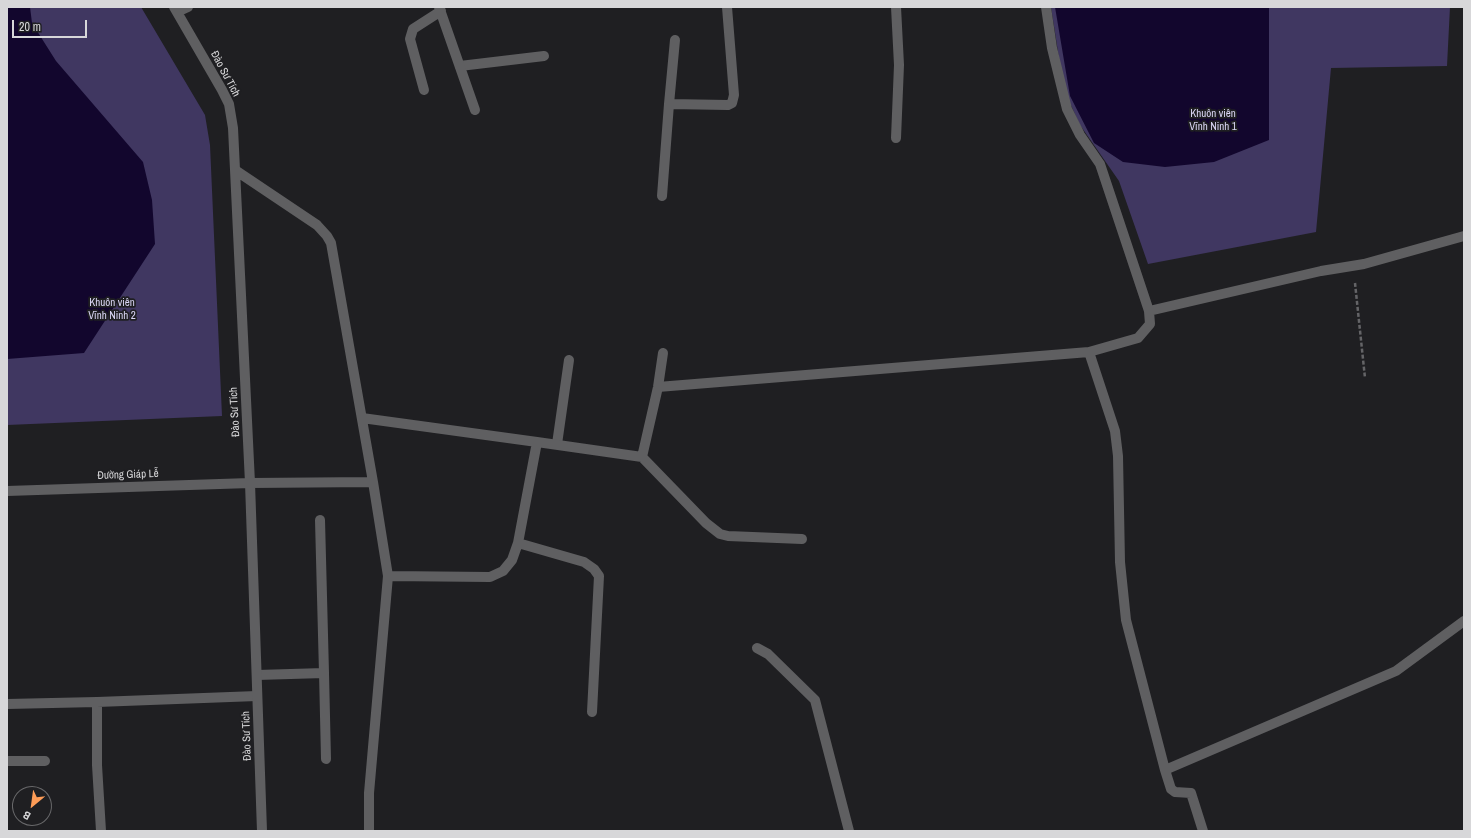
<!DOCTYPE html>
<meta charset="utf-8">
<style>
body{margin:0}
#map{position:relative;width:1471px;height:838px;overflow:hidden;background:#1f1f22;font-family:"Archivo Narrow",sans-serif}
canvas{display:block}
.frame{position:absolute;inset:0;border:8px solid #d7d7d9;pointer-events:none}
.north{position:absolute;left:12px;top:786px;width:40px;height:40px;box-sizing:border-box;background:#1f1f22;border:1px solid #69696b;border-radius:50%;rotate:209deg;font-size:11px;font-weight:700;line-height:16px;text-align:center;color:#d7d7d9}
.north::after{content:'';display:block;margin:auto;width:14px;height:18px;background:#fd9c57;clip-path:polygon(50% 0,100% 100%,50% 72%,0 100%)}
.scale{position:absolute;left:12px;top:20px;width:75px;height:18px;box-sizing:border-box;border:2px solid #d7d7d9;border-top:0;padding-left:5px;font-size:12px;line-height:14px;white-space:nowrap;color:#d7d7d9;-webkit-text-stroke:3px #1f1f22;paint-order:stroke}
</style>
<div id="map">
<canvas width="1471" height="838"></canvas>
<div class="frame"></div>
<div class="north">B</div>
<div class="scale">20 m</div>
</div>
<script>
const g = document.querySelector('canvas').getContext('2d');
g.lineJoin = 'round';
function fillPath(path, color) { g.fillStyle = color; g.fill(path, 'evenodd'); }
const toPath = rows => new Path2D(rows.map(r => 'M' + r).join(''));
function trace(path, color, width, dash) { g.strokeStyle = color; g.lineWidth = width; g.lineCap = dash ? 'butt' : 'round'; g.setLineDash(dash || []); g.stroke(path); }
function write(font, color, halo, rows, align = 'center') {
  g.font = font + ' "Archivo Narrow",sans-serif'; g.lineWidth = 3.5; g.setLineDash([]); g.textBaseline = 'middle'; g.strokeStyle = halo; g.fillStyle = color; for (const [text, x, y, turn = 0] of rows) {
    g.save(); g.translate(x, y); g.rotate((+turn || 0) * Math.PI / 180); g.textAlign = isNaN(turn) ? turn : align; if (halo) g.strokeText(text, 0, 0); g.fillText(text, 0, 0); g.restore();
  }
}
const green = toPath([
 [7,7,141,7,205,115,210,145,222,416,7,425],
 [1051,7,1450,7,1447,66,1331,68,1316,232,1148,264,1119,181,1080,125,1064,90]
]);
const water = toPath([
 [7,7,30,7,32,23,56,61,143,162,152,200,155,244,84,353,7,359],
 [1055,7,1269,7,1269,140,1214,162,1165,167,1123,162,1094,143,1070,96]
]);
const path = toPath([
 [1355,283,1365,378]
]);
const lane = toPath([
 [460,66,544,56],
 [557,444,569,360],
 [320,520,324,673],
 [257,675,324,673,326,759],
 [97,702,97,765,101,831],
 [7,704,97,702,257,696],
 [7,761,45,761]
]);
const street = toPath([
 [174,7,222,90,229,104,233,128,250,483,262,831],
 [439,7,475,110],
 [1046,7,1052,48,1067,109,1080,135,1100,164,1149,311],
 [177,12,188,7],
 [424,90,410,39,413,29,441,11],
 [669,104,675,40],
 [896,138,899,65,896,7],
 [662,196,669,104,728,105,732,103,734,95,727,7],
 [1089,352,1115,431,1118,456,1120,562,1126,620,1165,770,1396,671,1464,621],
 [658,387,1089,352,1138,338,1150,324,1149,311,1321,271,1364,264,1464,236],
 [362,418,537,442,518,543,512,560,503,571,490,577,388,576],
 [537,442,642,457,658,387,663,353],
 [642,457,706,523,720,534,728,536,802,539],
 [7,491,250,483,373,482,331,243,327,236,317,225,235,170],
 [518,543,584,562,594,569,599,576,592,712],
 [757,648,768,654,815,700,849,831],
 [1165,770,1171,789,1175,792,1191,793,1203,831],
 [369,831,369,793,388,576,373,482]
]);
const streetNames = [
 ["Đào Sư Tích",225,74,62],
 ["Đào Sư Tích",235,412,-93],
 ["Đường Giáp Lễ",128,475,-2],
 ["Đào Sư Tích",247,736,-92]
];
const parkNames = [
 ["Khuôn viên",1213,114],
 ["Vĩnh Ninh 1",1213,127],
 ["Khuôn viên",112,303],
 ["Vĩnh Ninh 2",112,316]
];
fillPath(green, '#403761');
fillPath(water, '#12062d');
trace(path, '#646467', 2.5, [4, 2]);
trace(lane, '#5f5f61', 10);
trace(street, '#5f5f61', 10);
write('11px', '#d7d7d9', '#1f1f22', streetNames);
write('11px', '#d9d5f3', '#1f1f22', parkNames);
</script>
